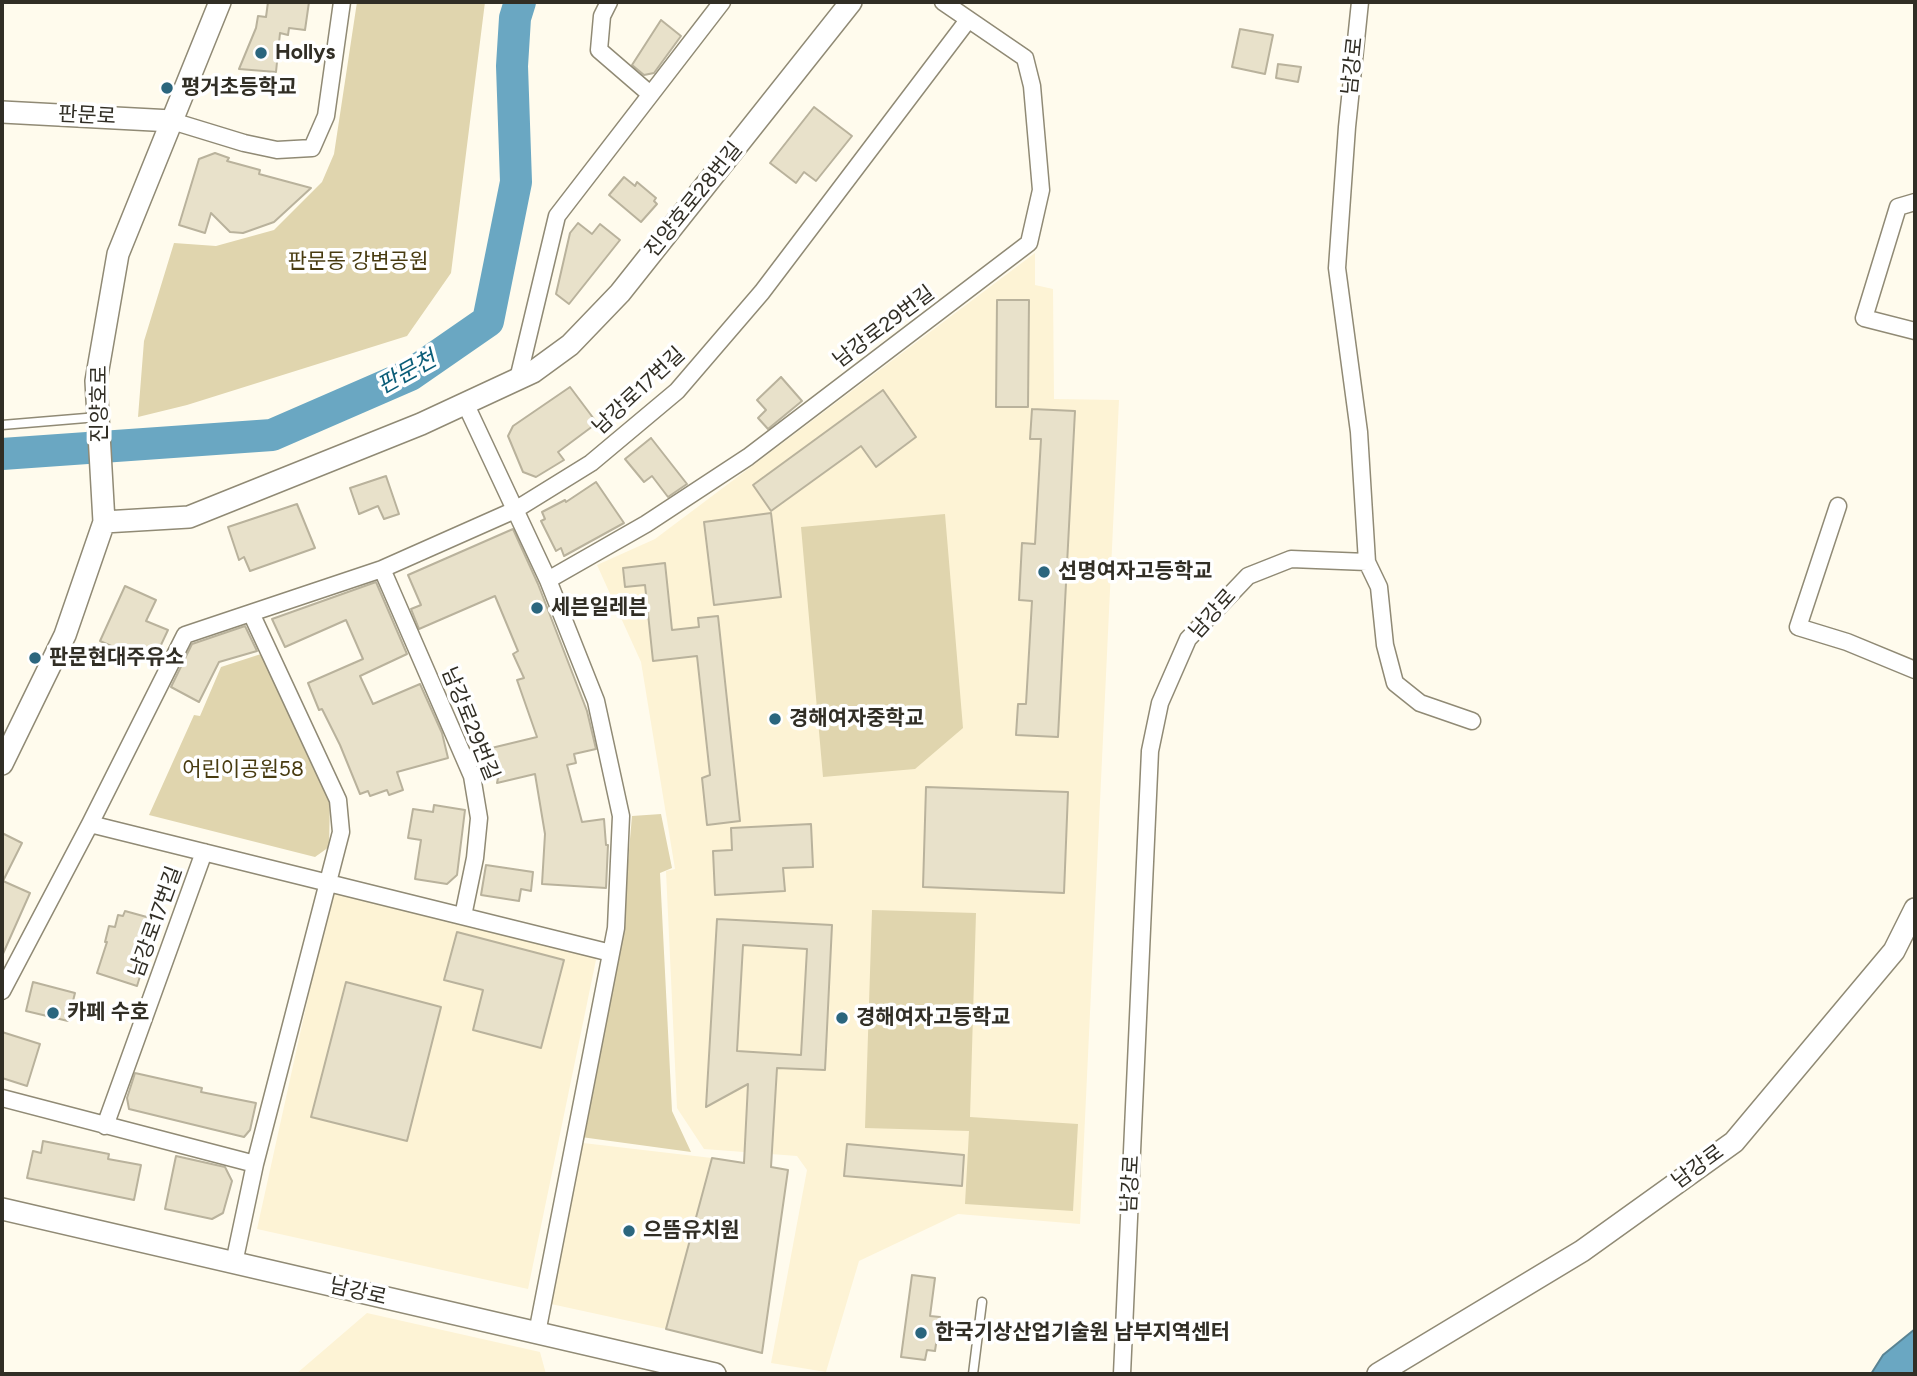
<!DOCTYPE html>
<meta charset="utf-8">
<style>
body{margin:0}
#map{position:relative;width:1917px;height:1376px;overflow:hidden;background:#fffbed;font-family:Figtree,sans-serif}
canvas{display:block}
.frame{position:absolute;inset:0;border:4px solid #312e25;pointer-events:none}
</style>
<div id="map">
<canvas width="1917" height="1376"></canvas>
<div class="frame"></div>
</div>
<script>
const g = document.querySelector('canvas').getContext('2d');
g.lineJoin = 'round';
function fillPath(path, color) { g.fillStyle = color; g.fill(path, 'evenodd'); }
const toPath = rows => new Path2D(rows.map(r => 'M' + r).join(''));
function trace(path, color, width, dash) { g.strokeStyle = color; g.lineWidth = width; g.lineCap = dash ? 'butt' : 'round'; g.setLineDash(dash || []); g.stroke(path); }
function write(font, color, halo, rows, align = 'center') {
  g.font = font + ' Figtree,"Noto Sans KR",sans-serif'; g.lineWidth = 7; g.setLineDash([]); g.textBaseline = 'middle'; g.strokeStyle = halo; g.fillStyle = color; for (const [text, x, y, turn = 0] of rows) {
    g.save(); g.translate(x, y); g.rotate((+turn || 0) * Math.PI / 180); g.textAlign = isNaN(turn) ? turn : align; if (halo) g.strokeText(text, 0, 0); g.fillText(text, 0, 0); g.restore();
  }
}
const built = toPath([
 [1035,253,1035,285,1053,289,1054,399,1119,400,1080,1224,958,1214,859,1261,826,1372,771,1363,807,1170,797,1156,704,1149,677,1108,666,871,675,869,641,662,597,565,655,539],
 [332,889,597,955,528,1289,257,1229],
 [583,1143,712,1158,666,1329,551,1304],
 [367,1313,540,1352,546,1374,296,1374]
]);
const green = toPath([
 [357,2,485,2,451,273,407,336,187,405,138,417,144,341,174,243,216,246,274,230,322,182,334,154],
 [945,514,963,728,915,769,823,777,801,527],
 [264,653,330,799,329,847,315,857,149,815,194,715,200,716,221,667],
 [661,814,672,868,660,873,672,1111,691,1152,581,1137,620,954,632,816],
 [872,910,976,913,970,1117,1078,1124,1073,1211,965,1204,969,1131,865,1128]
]);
const water = toPath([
 [1915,1329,1915,1374,1871,1374,1883,1355,1915,1329]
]);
const river = toPath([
 [2,454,272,435,410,375,488,321,516,182,512,66,515,18,520,2]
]);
const building = toPath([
 [268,2,309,2,305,30,289,28,288,35,280,33,276,72,239,69,256,28,258,16,266,17,268,2],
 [661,20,681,36,654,73,644,75,632,65,661,20],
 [1240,29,1273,35,1265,74,1232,67,1240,29],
 [1278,64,1301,67,1298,82,1276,78,1278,64],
 [814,107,852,136,816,181,804,172,796,183,770,163,814,107],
 [215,153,229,158,227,161,260,170,259,174,311,188,274,222,243,233,230,232,211,213,205,233,179,225,199,159,215,153],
 [624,177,635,186,637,182,656,198,654,201,657,204,641,222,609,195,624,177],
 [578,223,592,234,600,224,620,240,569,304,556,294,570,233,578,223],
 [997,300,1029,300,1028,407,996,407,997,300],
 [781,377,802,401,768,429,758,418,766,410,757,400,781,377],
 [570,387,597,423,558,452,564,460,536,477,523,472,508,436,513,426,570,387],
 [883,390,916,437,876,467,861,446,771,511,753,485,883,390],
 [1032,409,1075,411,1058,737,1016,735,1018,704,1026,704,1032,601,1019,600,1022,543,1035,544,1041,439,1030,439,1032,409],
 [651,438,687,484,668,497,652,476,644,482,625,459,651,438],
 [386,476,399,514,384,519,378,506,359,514,350,488,386,476],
 [596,482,624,523,564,556,561,548,556,551,541,521,545,519,542,512,565,500,566,502,596,482],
 [297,504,315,548,250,571,244,557,239,560,228,527,297,504],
 [771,513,781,597,714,605,704,522,771,513],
 [513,529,538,584,587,711,596,749,574,754,576,763,567,765,582,822,604,819,606,845,608,845,606,888,542,884,545,834,535,774,497,783,498,778,485,776,479,751,537,737,517,680,524,678,513,654,518,651,495,596,419,629,411,609,421,605,408,575,513,529],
 [665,563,672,630,699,627,698,618,718,616,740,821,707,825,702,778,710,775,697,656,653,661,645,585,625,587,623,568,665,563],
 [376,582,407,654,360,676,373,704,420,684,442,733,448,758,397,772,403,790,389,795,387,790,370,796,368,791,360,794,340,745,322,709,319,710,308,683,363,659,346,620,285,647,272,619,376,582],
 [125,586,156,600,146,621,168,630,152,664,100,641,125,586],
 [245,626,257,651,219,662,199,702,171,687,192,644,245,626],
 [926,787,1068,792,1064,893,923,887,926,787],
 [434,805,465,810,457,875,447,884,415,879,421,840,408,838,413,809,433,812,434,805],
 [811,824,813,867,783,868,785,891,715,895,713,851,732,850,731,828,811,824],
 [2,833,22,843,3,881,30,893,2,956,2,833],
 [486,865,533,872,531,891,521,889,519,901,481,895,486,865],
 [125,911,154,919,146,957,137,986,97,973,107,942,105,942,109,926,115,927,118,915,123,916,125,911],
 [717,919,832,925,825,1070,777,1068,771,1167,788,1170,762,1353,666,1329,712,1158,744,1163,748,1084,706,1107,717,919],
 [743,945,807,949,801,1055,737,1051,743,945],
 [457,932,564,960,541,1048,473,1030,483,990,444,980,457,932],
 [33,982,75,993,68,1021,26,1011,33,982],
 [346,982,441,1007,407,1141,311,1117,346,982],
 [2,1032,40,1044,27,1086,2,1078,2,1032],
 [135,1073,202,1088,201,1092,256,1103,250,1130,244,1137,129,1109,127,1098,135,1073],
 [43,1141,109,1154,108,1159,141,1165,134,1200,27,1178,33,1151,41,1153,43,1141],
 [847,1144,964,1155,962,1186,844,1176,847,1144],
 [176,1156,225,1167,232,1181,223,1213,212,1219,165,1209,176,1156],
 [912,1275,935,1278,930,1316,940,1317,935,1351,927,1350,925,1360,901,1357,912,1275]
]);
const lane = toPath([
 [2,425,98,417],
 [973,1374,982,1302]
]);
const street = toPath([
 [609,2,602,16,599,50,650,94],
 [172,121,244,143,277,150,312,148,326,116,342,2],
 [1915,202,1898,207,1864,318,1915,331],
 [518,379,557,216,722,2],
 [466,405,548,580,596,701,621,816,616,928,537,1333],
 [1838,506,1798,627,1847,642,1915,670],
 [1367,562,1379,587,1385,645,1395,683,1420,703,1472,721],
 [382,569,472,776,479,818,475,858,463,916],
 [548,580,646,524,748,457,1029,243,1041,190,1032,86,1025,58,943,2],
 [90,824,611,953],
 [2,991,90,824,185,635,382,569,515,510,591,463,677,391,762,292,968,20],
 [2,1098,255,1164],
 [105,1126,204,852],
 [234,1263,255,1164,341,832,338,800,251,613],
 [1122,1374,1150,751,1160,703,1188,639,1248,576,1291,559,1367,562,1359,432,1337,268,1347,127,1360,2]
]);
const secondary = toPath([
 [2,112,172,121],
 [104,522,189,517,421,424,533,372,570,345,620,293,851,2],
 [2,764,65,635,104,522,96,381,118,254,220,2],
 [2,1209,715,1374],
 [1378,1374,1582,1251,1734,1142,1894,951,1915,909]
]);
const markers = [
 [261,53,7,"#2b667e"],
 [167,88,7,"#2b667e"],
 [1044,572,7,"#2b667e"],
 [537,608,7,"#2b667e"],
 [35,658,7,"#2b667e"],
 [775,719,7,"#2b667e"],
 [53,1013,7,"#2b667e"],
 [842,1018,7,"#2b667e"],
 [629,1231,7,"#2b667e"],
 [921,1333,7,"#2b667e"]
];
const poiNames = [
 ["Hollys",275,53],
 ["평거초등학교",181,88],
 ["선명여자고등학교",1058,572],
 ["세븐일레븐",551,608],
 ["판문현대주유소",49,658],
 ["경해여자중학교",789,719],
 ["카페 수호",67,1013],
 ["경해여자고등학교",856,1018],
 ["으뜸유치원",643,1231],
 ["한국기상산업기술원 남부지역센터",935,1333]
];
const streetNames = [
 ["남강로",1353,66,-84],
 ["판문로",87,116,3],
 ["진양호로28번길",694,200,-51],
 ["남강로29번길",884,327,-37],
 ["남강로17번길",639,391,-43],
 ["진양호로",100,404,-90],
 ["남강로",1213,614,-48],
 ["남강로29번길",470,724,68],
 ["남강로17번길",156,922,-70],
 ["남강로",1698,1167,-36],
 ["남강로",1131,1184,-87],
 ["남강로",358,1292,13]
];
const parkNames = [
 ["판문동 강변공원",358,262],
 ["어린이공원58",243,770]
];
const waterNames = [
 ["판문천",407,373,-29]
];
fillPath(built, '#fdf3d5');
fillPath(green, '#e0d5ae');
fillPath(water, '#6aa7c2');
trace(water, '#598393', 2);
trace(river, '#6aa7c2', 32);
fillPath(building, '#e8e1ca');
trace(building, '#b9b29c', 2);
trace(lane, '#908a75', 11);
trace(street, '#908a75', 19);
trace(secondary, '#908a75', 24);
trace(lane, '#fff', 8);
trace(street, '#fff', 16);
trace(secondary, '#fff', 21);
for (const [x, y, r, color] of markers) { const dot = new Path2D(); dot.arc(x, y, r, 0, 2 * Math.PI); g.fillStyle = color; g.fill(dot); trace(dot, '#fff', 2.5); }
write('bold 21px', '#312e25', '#fff', poiNames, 'left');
write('21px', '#312e25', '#fff', streetNames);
write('21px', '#483b10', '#fff', parkNames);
write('italic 23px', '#0b5d78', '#fff', waterNames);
</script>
